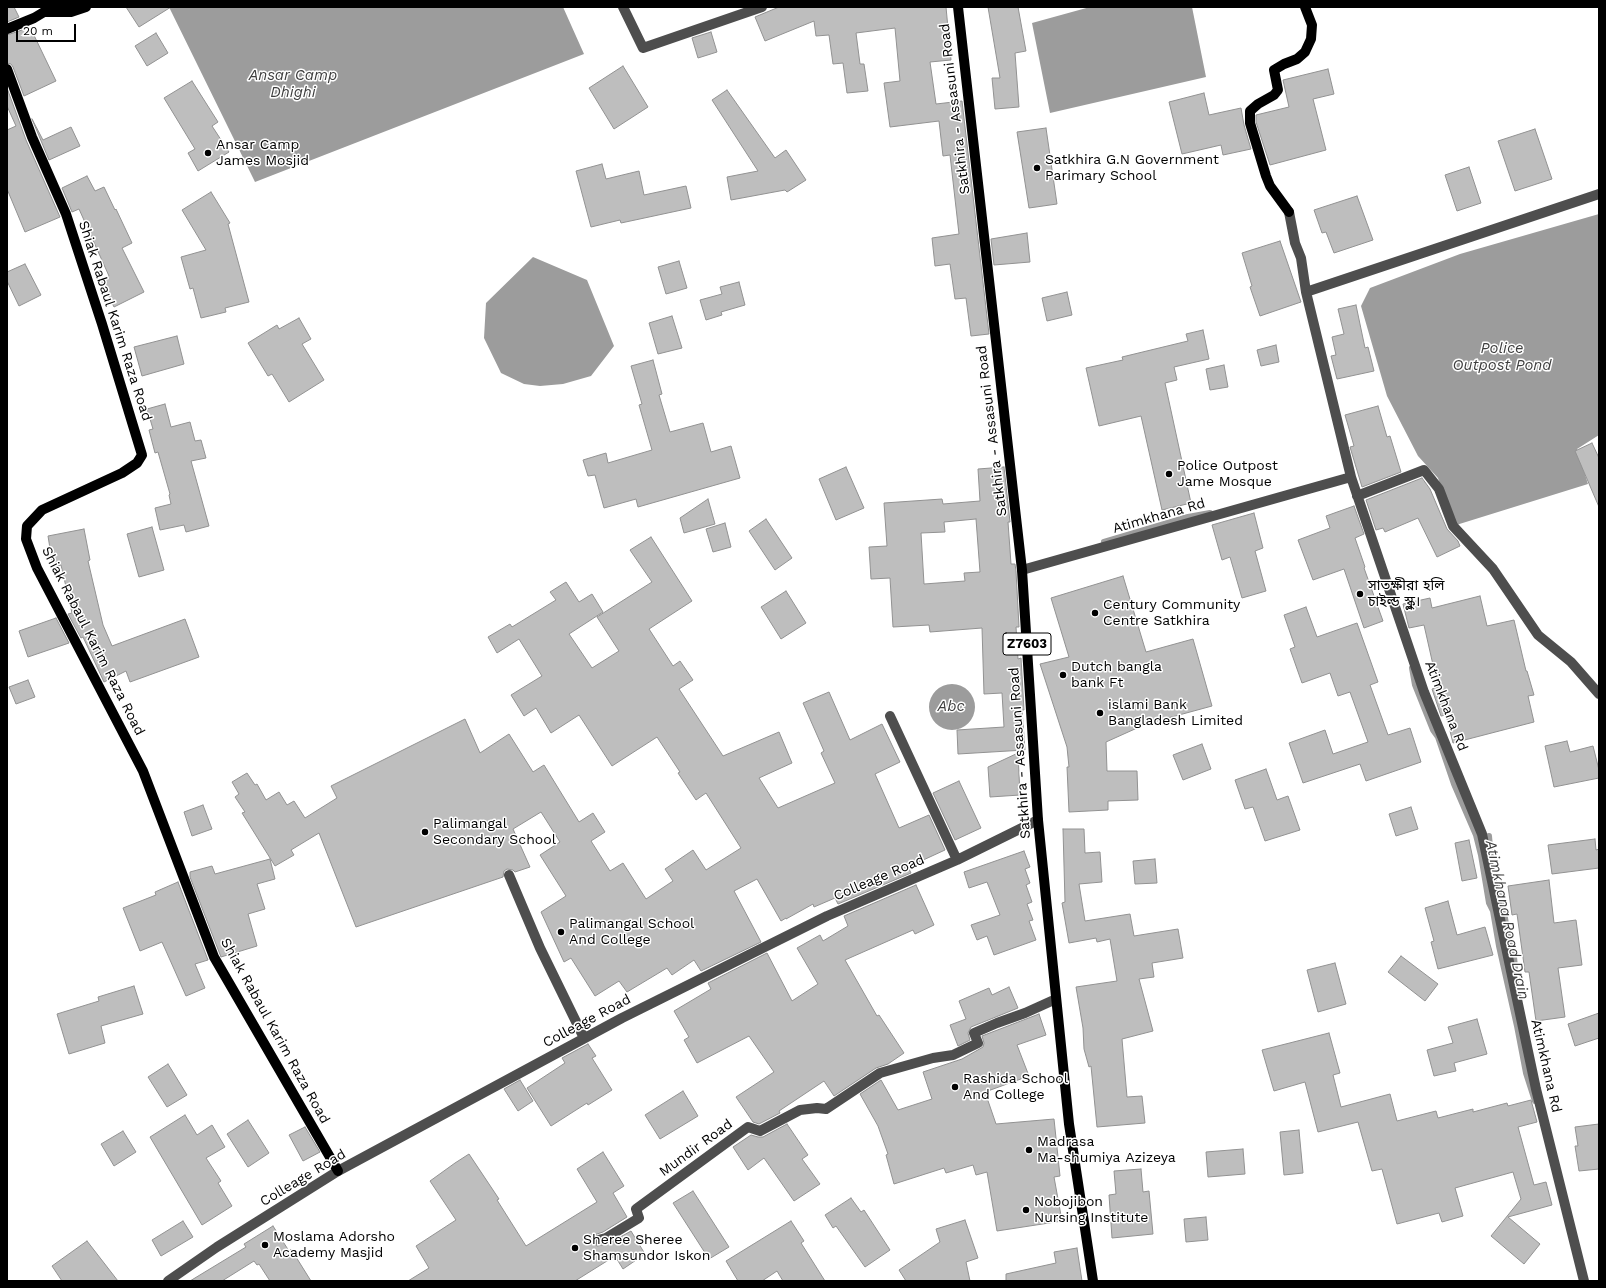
<!DOCTYPE html>
<meta charset="utf-8">
<style>
body{margin:0}
#map{position:relative;width:1606px;height:1288px;overflow:hidden;background:#fff;font-family:"Work Sans",sans-serif}
canvas{display:block}
.frame{position:absolute;inset:0;border:8px solid #000;pointer-events:none}
.scale{position:absolute;left:16px;top:24px;width:60px;height:18px;box-sizing:border-box;border:2px solid #000;border-top:0;padding-left:5px;font-size:12px;line-height:14px;white-space:nowrap;color:#000;-webkit-text-stroke:3px #fff;paint-order:stroke}
</style>
<div id="map">
<canvas width="1606" height="1288"></canvas>
<div class="frame"></div>
<div class="scale">20 m</div>
</div>
<script>
const g = document.querySelector('canvas').getContext('2d');
g.lineJoin = 'round';
function fillPath(path, color) { g.fillStyle = color; g.fill(path, 'evenodd'); }
const toPath = rows => new Path2D(rows.map(r => 'M' + r).join(''));
function trace(path, color, width, dash) { g.strokeStyle = color; g.lineWidth = width; g.lineCap = dash ? 'butt' : 'round'; g.setLineDash(dash || []); g.stroke(path); }
function write(font, color, halo, rows, align = 'center') {
  g.font = font + ' "Work Sans","Noto Sans Bengali",sans-serif'; g.lineWidth = 3; g.setLineDash([]); g.textBaseline = 'middle'; g.strokeStyle = halo; g.fillStyle = color; for (const [text, x, y, turn = 0] of rows) {
    g.save(); g.translate(x, y); g.rotate((+turn || 0) * Math.PI / 180); g.textAlign = isNaN(turn) ? turn : align; if (halo) g.strokeText(text, 0, 0); g.fillText(text, 0, 0); g.restore();
  }
}
const water = toPath([
 [169,7,563,7,584,54,255,182],
 [1090,7,1192,7,1206,77,1050,113,1032,23],
 [1599,214,1599,435,1577,449,1588,484,1453,526,1438,478,1418,456,1387,396,1361,306,1370,288,1460,254],
 [533,257,587,280,614,346,591,376,563,384,540,386,524,384,501,373,484,338,486,303],
 '929 707a23 23 0 1 1 46 0a23 23 0 1 1-46 0Z'
]);
const stream = toPath([
 [1104,542,1188,517,1210,513],
 [1412,668,1415,685,1433,730,1438,737,1454,784,1476,835,1481,855,1489,903,1493,911,1499,946,1517,1026,1526,1073,1535,1101],
 [1489,836,1491,858],
 [1497,885,1504,912,1507,930,1513,947,1515,967]
]);
const building = toPath([
 [7,7,14,7,19,17,7,22,7,7],
 [126,7,171,7,139,27,126,7],
 [779,7,946,7,951,60,930,62,936,104,962,101,989,334,971,336,966,298,955,299,950,264,935,266,932,238,959,234,950,155,943,156,939,121,890,127,884,83,900,81,895,28,856,33,860,64,864,64,868,91,847,93,843,63,833,64,829,35,816,36,814,21,765,41,755,17,779,7],
 [988,7,1018,7,1026,51,1015,53,1019,107,995,109,992,78,1000,78,988,7],
 [25,29,26,32,31,29,56,81,24,96,13,67,11,64,7,63,7,35,25,29],
 [711,32,717,52,698,58,692,38,711,32],
 [156,33,168,53,147,66,135,46,156,33],
 [623,66,648,107,614,129,589,88,623,66],
 [1328,69,1334,94,1313,99,1326,150,1270,165,1256,122,1256,115,1289,107,1283,80,1328,69],
 [192,81,218,122,212,126,229,152,198,171,188,153,195,149,164,98,192,81],
 [7,88,26,140,60,217,25,232,7,189,7,130,16,126,7,106,7,88],
 [727,90,775,158,786,150,806,180,787,192,785,190,731,200,727,177,758,171,712,100,727,90],
 [1204,93,1209,115,1241,108,1244,125,1251,149,1223,155,1221,145,1182,154,1169,102,1204,93],
 [32,119,43,140,71,127,80,146,49,160,32,119],
 [1046,128,1057,204,1029,208,1017,132,1046,128],
 [1535,129,1552,179,1515,191,1498,141,1535,129],
 [602,164,606,179,639,171,644,195,686,186,691,208,621,223,620,220,591,227,576,171,602,164],
 [1469,167,1481,203,1457,211,1445,175,1469,167],
 [87,176,95,191,104,187,115,210,116,209,132,243,122,248,144,292,114,307,101,280,109,276,79,209,72,212,62,188,87,176],
 [211,192,230,223,228,224,249,302,225,308,226,312,201,318,193,288,190,289,181,257,206,250,182,210,211,192],
 [1357,196,1373,240,1334,253,1326,232,1322,233,1314,210,1357,196],
 [1027,233,1030,262,994,265,991,239,1027,233],
 [1280,241,1301,302,1260,316,1250,287,1252,286,1242,253,1280,241],
 [679,261,687,288,666,294,658,267,679,261],
 [25,264,41,295,19,306,7,281,7,272,25,264],
 [739,282,745,305,721,312,722,315,706,320,700,300,722,294,720,287,739,282],
 [1067,292,1072,315,1047,321,1042,298,1067,292],
 [1356,305,1365,348,1368,347,1374,371,1337,379,1331,356,1336,355,1332,337,1344,334,1338,309,1356,305],
 [672,316,682,348,658,354,649,323,672,316],
 [299,318,311,339,302,344,324,380,289,402,272,374,268,376,248,343,277,325,279,329,299,318],
 [1203,330,1209,359,1174,367,1177,380,1165,383,1191,503,1162,510,1141,416,1099,426,1086,368,1123,360,1122,357,1188,341,1186,334,1203,330],
 [177,336,184,364,142,376,134,347,177,336],
 [1276,345,1279,362,1261,366,1257,350,1276,345],
 [653,360,662,394,659,395,670,432,703,423,711,452,731,446,740,478,638,507,636,499,604,508,595,475,588,476,583,460,606,453,608,463,652,450,639,405,642,404,631,366,653,360],
 [1224,365,1228,387,1210,390,1206,369,1224,365],
 [165,404,171,427,190,422,195,441,201,440,206,458,191,461,209,526,186,532,184,525,160,530,155,508,171,504,169,495,170,494,158,452,155,453,149,430,153,429,147,409,165,404],
 [1378,406,1387,437,1390,436,1401,472,1362,487,1350,447,1354,446,1345,415,1378,406],
 [1592,443,1599,458,1599,507,1575,451,1592,443],
 [846,467,864,508,836,520,819,479,846,467],
 [1004,467,1010,522,1008,522,1011,564,1015,564,1016,571,1019,627,1016,627,1018,659,1021,658,1024,710,1022,710,1025,750,958,754,957,730,1004,727,1002,693,984,694,982,628,930,632,929,625,893,627,890,578,871,579,869,547,887,546,884,503,942,499,943,504,980,501,978,469,1004,467],
 [976,519,980,572,964,573,965,581,924,584,921,533,945,532,944,522,976,519],
 [1422,478,1430,489,1447,529,1458,541,1460,546,1437,557,1418,518,1385,532,1383,528,1376,530,1366,500,1422,478],
 [708,499,715,524,684,533,680,518,708,499],
 [1354,506,1364,534,1355,538,1365,567,1364,568,1383,621,1364,628,1344,569,1313,580,1298,540,1330,528,1326,516,1354,506],
 [1254,513,1263,548,1255,551,1266,591,1242,598,1230,557,1222,560,1212,525,1254,513],
 [766,519,792,558,775,570,749,531,766,519],
 [725,523,731,547,713,552,706,529,725,523],
 [152,527,164,570,139,577,127,534,152,527],
 [84,529,90,560,88,561,103,625,112,646,185,619,199,657,130,682,126,671,104,682,83,637,81,638,68,614,72,613,61,565,53,567,48,536,84,529],
 [651,537,692,601,649,629,673,666,680,661,693,680,679,689,723,756,779,732,792,763,759,778,778,808,835,783,821,753,824,751,803,703,829,692,850,740,882,724,900,762,875,774,899,828,929,815,945,850,908,867,911,873,838,904,835,898,814,907,813,904,786,919,786,918,781,921,757,879,734,891,761,942,701,971,694,960,672,975,667,968,627,992,619,981,595,996,571,958,564,962,541,912,566,896,540,855,560,842,541,812,513,829,530,867,515,872,513,870,507,869,504,871,503,877,356,927,319,833,291,850,294,855,275,866,242,813,245,812,235,797,239,794,232,782,247,773,255,785,257,784,266,800,279,792,287,805,294,801,305,818,337,798,331,786,465,719,480,753,509,734,533,772,544,765,579,822,593,813,605,832,591,841,610,871,623,863,646,899,673,881,665,869,693,850,706,870,741,848,706,793,696,800,678,773,680,772,657,737,612,766,579,715,551,733,536,708,524,716,511,695,542,676,519,639,497,653,488,637,510,624,512,627,556,600,550,592,566,582,579,602,592,594,603,612,569,634,592,668,619,651,597,617,652,582,630,550,651,537],
 [1123,576,1146,652,1193,639,1212,706,1146,724,1106,742,1107,771,1137,771,1138,800,1108,801,1108,810,1069,812,1067,767,1069,767,1067,747,1040,664,1069,657,1051,598,1123,576],
 [786,591,806,623,781,639,761,607,786,591],
 [1480,596,1487,626,1514,620,1526,671,1527,671,1534,695,1528,696,1534,722,1453,743,1446,715,1441,716,1432,689,1438,687,1424,625,1409,628,1403,604,1430,598,1432,608,1480,596],
 [1306,607,1317,637,1357,623,1378,682,1370,685,1388,735,1410,728,1421,762,1366,781,1360,764,1303,783,1289,743,1325,730,1333,754,1368,742,1350,692,1338,696,1330,673,1302,683,1290,649,1295,647,1284,615,1306,607],
 [56,618,69,643,28,657,19,631,56,618],
 [28,680,35,697,16,704,9,687,28,680],
 [1567,741,1570,752,1593,746,1599,770,1599,778,1554,787,1545,746,1567,741],
 [1202,744,1211,769,1183,780,1173,755,1202,744],
 [1018,753,1020,795,990,797,988,767,1018,753],
 [1266,769,1277,800,1288,796,1300,830,1265,841,1253,807,1245,809,1235,780,1266,769],
 [959,781,981,828,955,840,933,793,959,781],
 [203,805,212,829,192,836,184,812,203,805],
 [1411,807,1418,829,1396,836,1389,814,1411,807],
 [1063,829,1084,829,1085,853,1100,852,1102,882,1079,884,1085,921,1130,914,1134,936,1178,929,1183,958,1152,963,1154,977,1139,979,1153,1031,1122,1039,1127,1097,1142,1096,1145,1123,1097,1127,1091,1066,1089,1067,1084,1049,1083,1028,1076,987,1117,981,1110,939,1097,942,1096,938,1069,943,1062,903,1065,902,1063,829],
 [1595,839,1596,850,1599,849,1599,868,1552,874,1548,845,1595,839],
 [1469,840,1477,878,1462,881,1455,843,1469,840],
 [1024,851,1030,867,1025,869,1030,883,1026,885,1032,902,1027,904,1033,920,1029,921,1036,940,994,955,987,936,977,940,971,925,1000,915,987,882,969,888,964,872,1024,851],
 [270,859,275,879,257,884,265,909,248,914,257,946,221,957,190,877,190,872,212,866,215,874,270,859],
 [1155,859,1157,883,1135,884,1133,861,1155,859],
 [1549,880,1554,923,1576,920,1582,965,1558,968,1565,1017,1536,1021,1529,972,1525,972,1517,914,1512,915,1508,886,1549,880],
 [178,882,208,960,195,964,205,988,186,996,162,942,140,951,123,908,156,895,155,892,178,882],
 [916,885,934,925,915,934,913,930,845,960,877,1016,879,1015,904,1053,888,1064,876,1068,834,1096,824,1081,779,1111,780,1113,759,1124,753,1122,736,1097,774,1072,749,1036,697,1063,684,1040,689,1037,674,1011,711,989,708,983,767,953,792,1001,818,984,797,948,820,935,823,941,848,926,844,916,916,885],
 [1448,901,1457,935,1485,927,1493,955,1438,969,1431,942,1434,941,1425,908,1448,901],
 [1401,956,1438,984,1425,1001,1388,972,1401,956],
 [1335,963,1346,1004,1318,1012,1307,970,1335,963],
 [134,986,143,1014,101,1026,105,1043,69,1054,57,1014,99,1001,98,997,134,986],
 [1009,987,1018,1008,971,1027,968,1033,970,1040,958,1046,950,1025,966,1019,959,1001,989,988,992,995,1009,987],
 [1599,1013,1599,1038,1575,1046,1568,1024,1599,1013],
 [1039,1014,1046,1035,1017,1045,1029,1076,985,1092,996,1124,1054,1119,1060,1176,1054,1177,1062,1221,997,1231,987,1172,976,1175,973,1165,946,1173,944,1168,894,1184,886,1155,888,1154,878,1126,860,1094,881,1080,898,1110,932,1099,923,1072,962,1059,983,1047,984,1043,982,1036,1039,1014],
 [1477,1019,1487,1054,1454,1063,1456,1071,1434,1076,1427,1050,1453,1043,1448,1027,1477,1019],
 [1329,1033,1340,1073,1333,1075,1341,1107,1390,1094,1397,1121,1436,1111,1438,1118,1473,1109,1473,1112,1507,1103,1508,1106,1531,1100,1537,1122,1518,1127,1534,1185,1546,1182,1552,1205,1508,1217,1540,1244,1524,1264,1491,1236,1521,1199,1513,1172,1455,1188,1463,1216,1442,1222,1439,1213,1397,1224,1382,1169,1372,1171,1358,1122,1318,1132,1305,1082,1274,1091,1262,1050,1329,1033],
 [588,1044,596,1056,592,1058,612,1090,588,1105,587,1103,551,1126,527,1088,565,1063,562,1058,588,1044],
 [168,1064,187,1095,167,1107,148,1077,168,1064],
 [520,1080,533,1101,518,1111,504,1089,520,1080],
 [683,1091,698,1116,660,1139,645,1115,683,1091],
 [185,1115,197,1135,212,1125,225,1147,206,1158,221,1181,218,1183,232,1206,202,1225,150,1137,185,1115],
 [248,1120,269,1153,248,1167,227,1134,248,1120],
 [787,1124,808,1155,802,1159,820,1184,794,1201,764,1158,748,1170,733,1147,751,1135,758,1137,763,1137,787,1124],
 [1599,1124,1599,1169,1579,1171,1575,1146,1578,1146,1575,1127,1599,1124],
 [305,1127,320,1152,303,1161,289,1135,305,1127],
 [1299,1130,1303,1173,1284,1175,1280,1132,1299,1130],
 [123,1131,136,1152,114,1166,101,1144,123,1131],
 [1243,1149,1245,1174,1208,1177,1206,1152,1243,1149],
 [603,1152,624,1186,613,1193,627,1217,603,1232,594,1235,592,1242,597,1246,608,1244,631,1231,645,1254,623,1269,615,1256,575,1281,408,1281,429,1268,416,1246,456,1220,430,1181,455,1163,469,1154,499,1199,497,1200,526,1246,597,1202,577,1169,603,1152],
 [1141,1169,1143,1192,1149,1191,1153,1234,1112,1238,1109,1195,1116,1194,1114,1171,1141,1169],
 [693,1191,729,1247,709,1259,673,1203,693,1191],
 [851,1198,861,1212,864,1210,890,1250,865,1267,836,1226,833,1228,825,1215,851,1198],
 [1206,1217,1208,1240,1186,1242,1184,1219,1206,1217],
 [965,1220,978,1258,966,1262,970,1281,906,1281,899,1270,940,1242,936,1229,965,1220],
 [183,1221,193,1237,161,1256,152,1240,183,1221],
 [791,1221,804,1241,801,1243,825,1281,783,1281,777,1271,762,1281,738,1281,726,1261,791,1221],
 [273,1226,289,1251,291,1249,311,1281,270,1281,259,1264,257,1265,254,1261,222,1281,190,1281,246,1247,244,1244,273,1226],
 [87,1241,118,1281,62,1281,52,1266,87,1241],
 [1077,1248,1082,1281,1006,1281,1006,1274,1056,1263,1054,1252,1077,1248]
]);
const minor = toPath([
 [623,7,643,48,762,7],
 [1289,212,1295,243,1301,258,1306,292],
 [1351,477,1306,292,1599,194],
 [1357,496,1424,470,1439,489,1453,526,1493,569,1538,635,1571,662,1599,694],
 [1022,570,1351,477,1424,692,1482,834,1536,1089,1584,1281],
 [890,716,957,860],
 [509,875,540,948,584,1038],
 [598,1240,606,1238,639,1218,636,1209,748,1127,760,1131,800,1110,817,1108,826,1109,880,1073,933,1058,953,1055,978,1043,974,1033,997,1023,1025,1013,1056,999],
 [168,1281,217,1247,338,1171,622,1018,827,916,957,860,1038,820]
]);
const major = toPath([
 [958,7,1022,570,1038,820,1069,1124,1093,1281],
 [7,29,34,18,44,12,71,12,86,7],
 [7,69,32,137,66,214,102,324,142,455,137,463,122,473,42,510,27,526,26,539,37,568,143,771,214,957,338,1171],
 [1289,212,1270,186,1266,176,1250,123,1250,111,1258,104,1274,95,1278,90,1274,70,1284,64,1297,59,1305,52,1311,39,1312,25,1305,7]
]);
const markers = [
 [208,153,4,"#000"],
 [1037,168,4,"#000"],
 [1169,474,4,"#000"],
 [1360,594,4,"#000"],
 [1095,613,4,"#000"],
 [1063,675,4,"#000"],
 [1100,713,4,"#000"],
 [425,832,4,"#000"],
 [561,932,4,"#000"],
 [955,1087,4,"#000"],
 [1029,1150,4,"#000"],
 [1026,1210,4,"#000"],
 [265,1245,4,"#000"],
 [575,1248,4,"#000"]
];
const shields = [
 [1027,644,48]
];
const shieldNames = [
 ["Z7603",1027,644]
];
const streetNames = [
 ["Satkhira - Assasuni Road",955,109,-97],
 ["Shiak Rabaul Karim Raza Road",115,321,72],
 ["Satkhira - Assasuni Road",992,431,-97],
 ["Atimkhana Rd",1159,516,-16],
 ["Shiak Rabaul Karim Raza Road",93,641,63],
 ["Atimkhana Rd",1446,706,69],
 ["Satkhira - Assasuni Road",1020,753,-94],
 ["Colleage Road",879,878,-23],
 ["Colleage Road",587,1021,-28],
 ["Shiak Rabaul Karim Raza Road",275,1031,61],
 ["Atimkhana Rd",1546,1066,77],
 ["Mundir Road",696,1148,-36],
 ["Colleage Road",303,1178,-31]
];
const poiNames = [
 ["Ansar Camp",216,145],
 ["James Mosjid",216,161],
 ["Satkhira G.N Government",1045,160],
 ["Parimary School",1045,176],
 ["Police Outpost",1177,466],
 ["Jame Mosque",1177,482],
 ["সাতক্ষীরা হলি",1368,586],
 ["চাইল্ড স্কুল।",1368,602],
 ["Century Community",1103,605],
 ["Centre Satkhira",1103,621],
 ["Dutch bangla",1071,667],
 ["bank Ft",1071,683],
 ["islami Bank",1108,705],
 ["Bangladesh Limited",1108,721],
 ["Palimangal",433,824],
 ["Secondary School",433,840],
 ["Palimangal School",569,924],
 ["And College",569,940],
 ["Rashida School",963,1079],
 ["And College",963,1095],
 ["Madrasa",1037,1142],
 ["Ma-shumiya Azizeya",1037,1158],
 ["Nobojibon",1034,1202],
 ["Nursing Institute",1034,1218],
 ["Moslama Adorsho",273,1237],
 ["Academy Masjid",273,1253],
 ["Sheree Sheree",583,1240],
 ["Shamsundor Iskon",583,1256]
];
const waterNames = [
 ["Ansar Camp",293,76],
 ["Dhighi",293,93],
 ["Police",1502,349],
 ["Outpost Pond",1502,366],
 ["Abc",951,707],
 ["Atimkhana Road Drain",1507,920,78]
];
fillPath(water, '#9c9c9c');
trace(stream, '#9c9c9c', 6);
fillPath(building, '#bebebe');
trace(building, '#929292', 1);
trace(minor, '#4e4e4e', 10);
trace(major, '#000', 10);
for (const [x, y, r, color] of markers) { const dot = new Path2D(); dot.arc(x, y, r, 0, 2 * Math.PI); g.fillStyle = color; g.fill(dot); trace(dot, '#fff', 1.5); }
for (const [x, y, w] of shields) { const box = new Path2D(); box.roundRect(x - w / 2, y - 11, w, 22, 3); g.fillStyle = '#fff'; g.fill(box); trace(box, '#000', 1); }
write('bold 13px', '#000', null, shieldNames);
write('14px', '#000', '#fff', streetNames);
write('14px', '#000', '#fff', poiNames, 'left');
write('italic 15px', '#3d3d3d', '#fff', waterNames);
</script>
